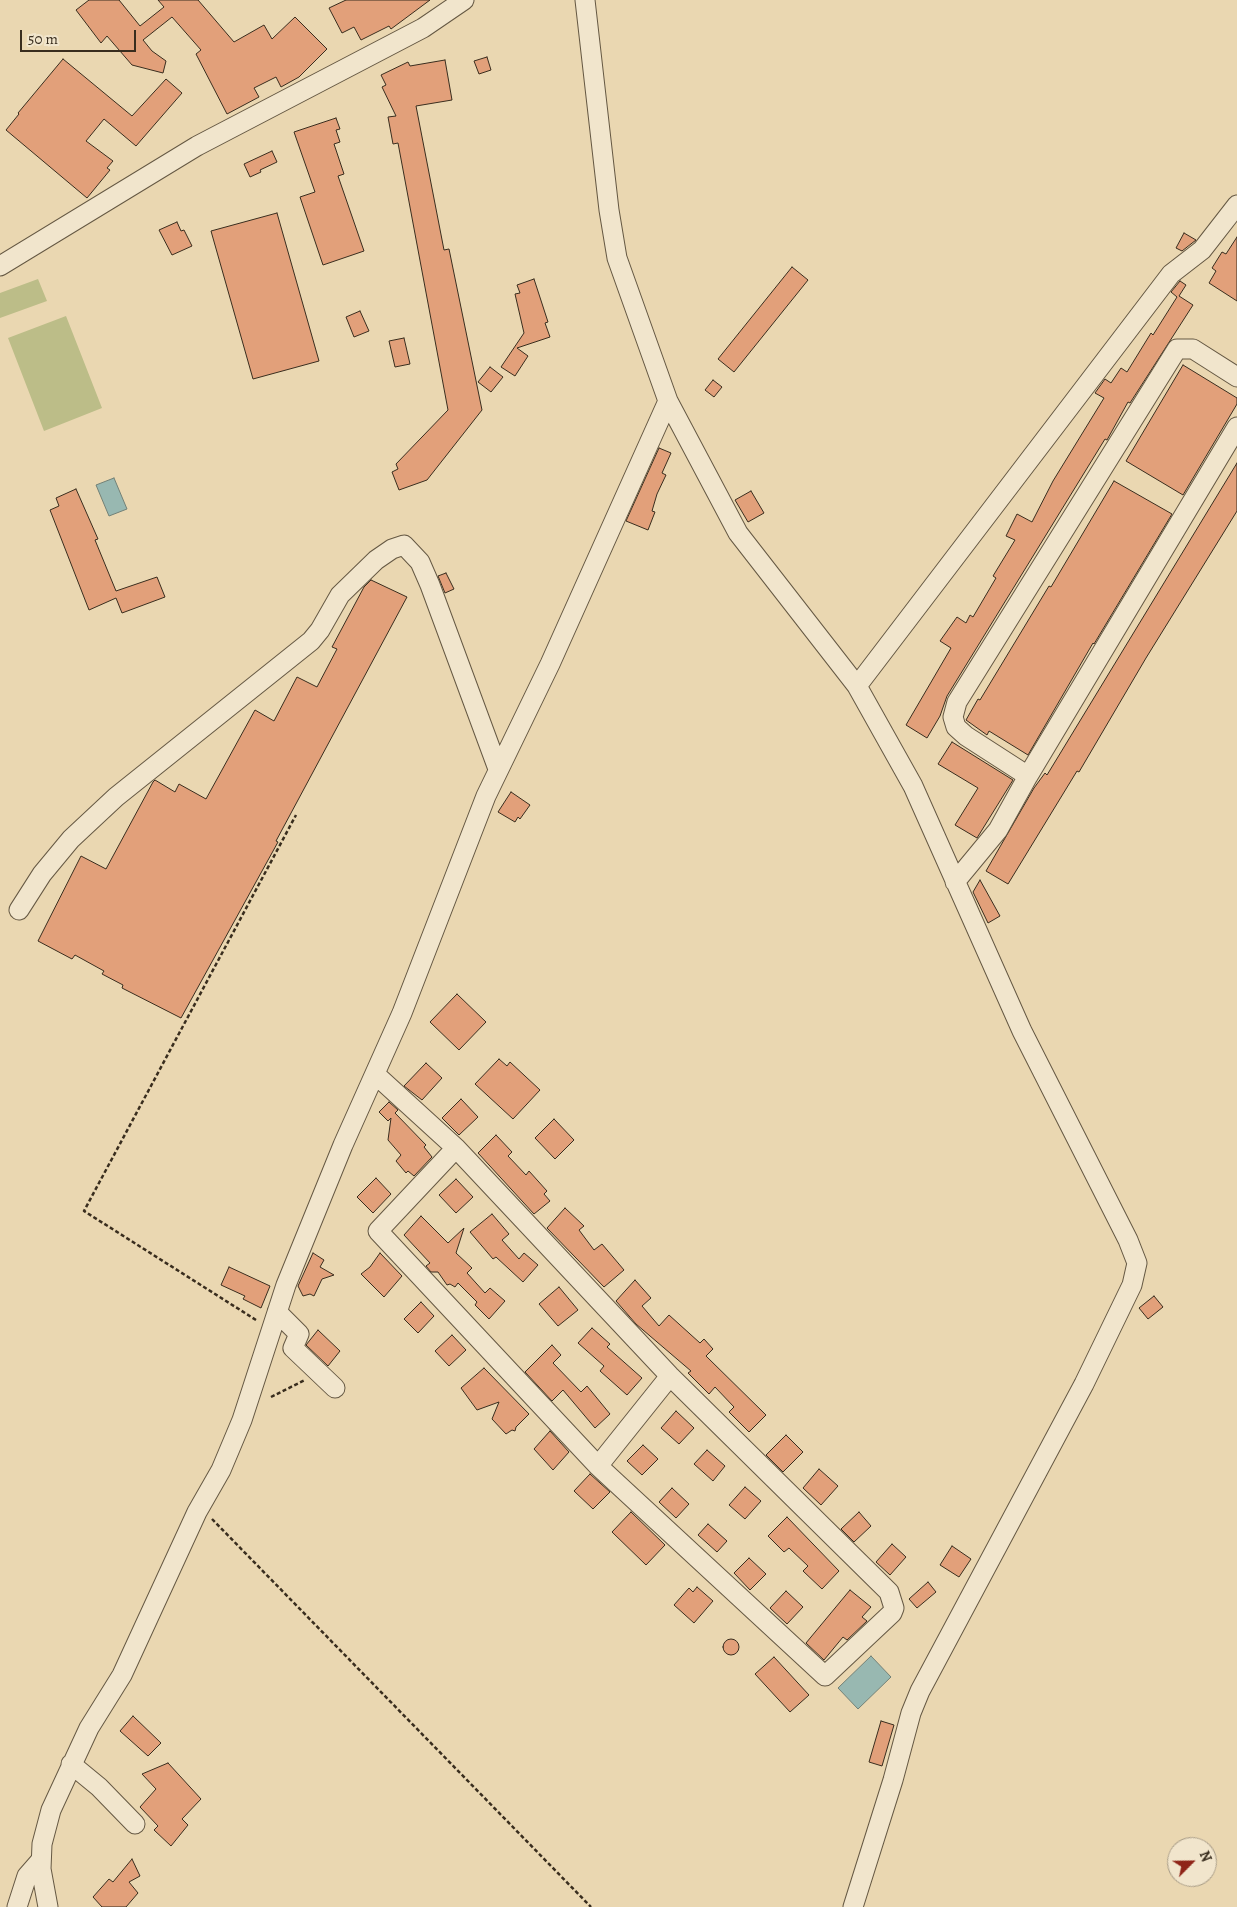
<!DOCTYPE html>
<style>
body{margin:0}
#map{position:relative;width:1237px;height:1907px;overflow:hidden;background:#ead7b1;font-family:Alegreya,serif}
canvas{display:block}
.north{position:absolute;left:1167px;top:1837px;width:50px;height:50px;box-sizing:border-box;background:#f1e5cc;border:1px solid #a79b86;border-radius:50%;rotate:67deg;font-size:14px;font-weight:700;line-height:20px;text-align:center;color:#392d1e}
.north::after{content:'';display:block;margin:auto;width:18px;height:22px;background:#8f2418;clip-path:polygon(50% 0,100% 100%,50% 72%,0 100%)}
.scale{position:absolute;left:20px;top:30px;width:116px;height:22px;box-sizing:border-box;border:2px solid #392d1e;border-top:0;padding-left:6px;font-size:15px;line-height:18px;white-space:nowrap;color:#392d1e;-webkit-text-stroke:4px #f1e5cc;paint-order:stroke}
</style>
<div id="map">
<canvas width="1237" height="1907"></canvas>
<div class="north">N</div>
<div class="scale">50 m</div>
</div>
<script>
const g = document.querySelector('canvas').getContext('2d');
g.lineJoin = 'round';
function fillPath(path, color) { g.fillStyle = color; g.fill(path, 'evenodd'); }
const toPath = rows => new Path2D(rows.map(r => 'M' + r).join(''));
function trace(path, color, width, dash) { g.strokeStyle = color; g.lineWidth = width; g.lineCap = dash ? 'butt' : 'round'; g.setLineDash(dash || []); g.stroke(path); }
const green = toPath([
 [38,279,47,301,0,318,0,293],
 [66,316,102,408,44,431,8,338]
]);
const water = toPath([
 [114,478,127,509,109,516,96,485,114,478],
 [871,1656,891,1677,858,1709,838,1688,871,1656]
]);
const building = toPath([
 [89,0,119,0,140,26,164,7,158,0,198,0,234,42,264,25,272,39,295,17,327,49,299,77,281,87,276,77,254,88,259,97,227,114,196,54,201,50,172,17,143,40,152,51,166,61,163,73,132,65,107,36,101,43,76,10,89,0],
 [346,0,430,0,391,29,389,26,361,40,354,27,342,33,329,8,346,0],
 [487,57,491,70,479,74,474,61,487,57],
 [63,59,132,116,166,79,182,93,136,146,104,119,86,141,113,161,107,168,110,170,87,198,6,130,19,114,18,113,63,59],
 [445,60,452,100,416,106,444,250,449,249,482,410,427,480,399,490,392,472,398,469,396,464,448,410,398,143,393,144,388,117,396,116,382,87,386,85,381,75,408,62,410,66,445,60],
 [336,118,340,129,336,130,340,142,334,144,344,174,338,176,364,251,323,265,300,197,315,192,294,132,336,118],
 [272,151,277,162,260,170,261,172,250,177,244,164,272,151],
 [277,213,319,361,253,379,211,231,277,213],
 [177,222,181,231,184,230,192,246,172,255,159,230,177,222],
 [1184,233,1196,240,1182,251,1176,248,1184,233],
 [1237,237,1237,301,1209,283,1216,271,1212,268,1222,252,1226,254,1237,237],
 [792,267,808,280,734,372,718,359,792,267],
 [534,279,548,322,545,323,550,337,517,348,528,356,515,376,501,367,524,333,515,294,520,293,517,285,534,279],
 [1180,281,1186,285,1179,296,1193,305,1130,403,1128,402,1107,440,1105,439,947,696,940,716,927,738,906,725,951,648,940,641,957,617,966,623,970,615,973,617,996,578,993,576,1015,540,1006,536,1017,514,1032,522,1053,481,1104,398,1095,393,1105,379,1111,383,1121,368,1127,372,1151,333,1153,335,1177,297,1171,292,1180,281],
 [360,311,369,331,354,337,346,317,360,311],
 [404,338,410,364,395,367,389,341,404,338],
 [1183,365,1237,398,1237,404,1183,495,1126,461,1183,365],
 [490,367,503,377,491,392,478,382,490,367],
 [713,380,722,387,714,397,705,390,713,380],
 [659,448,671,453,662,473,666,475,657,494,652,511,655,512,648,530,626,521,659,448],
 [1237,463,1237,511,1146,658,1079,772,1077,771,1008,884,986,871,1034,788,1045,773,1047,775,1237,463],
 [1114,481,1172,514,1094,644,1093,643,1028,755,989,731,987,735,966,720,978,699,980,700,1049,586,1051,587,1114,481],
 [76,489,98,539,95,540,116,591,157,577,165,597,122,613,116,598,89,610,50,510,59,506,56,498,76,489],
 [751,491,764,513,748,522,735,500,751,491],
 [446,573,454,589,445,593,438,576,446,573],
 [371,580,407,597,276,841,278,842,181,1018,122,988,123,985,102,974,104,971,75,955,72,959,38,941,81,856,106,869,153,782,155,780,175,792,179,784,206,799,255,710,274,721,297,677,317,687,337,649,332,647,364,587,371,580],
 [952,742,1013,780,977,838,955,825,978,788,938,764,952,742],
 [511,792,530,805,520,819,518,817,515,822,498,812,511,792],
 [980,880,1000,916,988,923,973,892,980,880],
 [457,994,486,1022,459,1050,430,1022,457,994],
 [499,1059,507,1066,510,1062,540,1090,513,1119,475,1084,499,1059],
 [426,1063,442,1078,422,1100,404,1086,426,1063],
 [461,1099,478,1117,459,1135,442,1118,461,1099],
 [389,1102,398,1110,395,1113,426,1145,424,1147,432,1157,414,1176,408,1171,406,1173,396,1161,401,1155,388,1140,391,1118,388,1121,379,1112,389,1102],
 [554,1119,574,1140,555,1159,535,1138,554,1119],
 [496,1135,512,1152,508,1156,526,1175,529,1171,547,1191,544,1194,550,1201,534,1214,478,1153,496,1135],
 [376,1178,391,1194,373,1213,357,1197,376,1178],
 [456,1179,473,1197,456,1213,439,1195,456,1179],
 [565,1208,584,1226,579,1230,594,1250,602,1244,624,1270,604,1287,547,1228,565,1208],
 [492,1214,509,1234,502,1240,519,1259,524,1253,538,1265,523,1282,496,1257,493,1259,470,1232,492,1214],
 [421,1216,448,1243,464,1228,456,1253,472,1268,467,1273,485,1293,490,1288,505,1301,489,1319,475,1305,477,1302,458,1283,455,1287,450,1284,447,1285,438,1272,431,1272,426,1266,430,1263,404,1235,421,1216],
 [313,1253,324,1260,320,1267,334,1275,322,1279,314,1296,310,1294,303,1296,298,1286,313,1253],
 [380,1253,402,1276,384,1297,361,1274,370,1267,380,1253],
 [229,1267,270,1286,261,1308,243,1299,245,1296,221,1285,229,1267],
 [635,1280,651,1298,642,1306,659,1326,669,1315,700,1343,704,1339,713,1349,706,1356,766,1415,749,1432,729,1412,734,1407,715,1387,709,1394,688,1373,691,1371,636,1324,616,1301,635,1280],
 [559,1287,578,1310,558,1326,539,1304,559,1287],
 [1154,1296,1163,1307,1148,1319,1139,1308,1154,1296],
 [421,1302,434,1316,418,1333,404,1319,421,1302],
 [592,1328,610,1344,607,1347,642,1378,627,1395,600,1371,604,1366,578,1343,592,1328],
 [318,1330,340,1351,328,1366,306,1345,318,1330],
 [452,1335,466,1350,449,1366,435,1351,452,1335],
 [552,1345,561,1355,553,1363,581,1392,587,1386,610,1414,595,1428,563,1390,552,1401,525,1372,552,1345],
 [484,1368,529,1414,516,1427,515,1431,512,1430,506,1434,492,1419,499,1402,477,1410,461,1388,484,1368],
 [676,1411,694,1428,679,1444,661,1428,676,1411],
 [550,1431,569,1452,553,1470,534,1449,550,1431],
 [786,1435,803,1452,783,1472,766,1455,786,1435],
 [643,1445,658,1459,642,1475,627,1461,643,1445],
 [707,1450,725,1466,713,1481,694,1464,707,1450],
 [819,1469,838,1486,821,1505,803,1488,819,1469],
 [590,1474,610,1492,593,1509,574,1491,590,1474],
 [745,1487,761,1501,745,1519,729,1505,745,1487],
 [672,1488,689,1504,676,1518,659,1502,672,1488],
 [631,1512,665,1545,646,1565,612,1532,631,1512],
 [859,1512,871,1526,854,1542,841,1529,859,1512],
 [787,1517,839,1571,822,1589,803,1571,808,1566,789,1548,784,1552,768,1536,787,1517],
 [708,1524,727,1541,717,1552,698,1535,708,1524],
 [892,1544,906,1557,890,1575,876,1562,892,1544],
 [952,1546,971,1559,959,1577,940,1565,952,1546],
 [749,1558,766,1574,750,1590,734,1573,749,1558],
 [928,1582,936,1592,917,1608,909,1599,928,1582],
 [697,1587,713,1601,694,1623,674,1605,689,1588,693,1592,697,1587],
 [850,1590,871,1607,862,1617,867,1621,847,1640,843,1637,824,1660,806,1643,850,1590],
 [786,1591,803,1607,787,1624,770,1608,786,1591],
 '723 1647a8 8 0 1 1 16 0a8 8 0 1 1-16 0Z',
 [774,1657,809,1695,790,1712,755,1674,774,1657],
 [133,1716,161,1743,148,1756,120,1731,133,1716],
 [881,1721,894,1725,882,1766,869,1762,881,1721],
 [168,1763,201,1799,182,1819,188,1825,171,1846,154,1830,158,1826,140,1807,156,1789,142,1774,168,1763],
 [132,1859,140,1876,129,1882,138,1893,126,1907,102,1907,93,1897,109,1879,113,1882,132,1859]
]);
const path = toPath([
 [256,1320,84,1211,296,815],
 [271,1397,305,1380],
 [212,1519,591,1907]
]);
const minor = toPath([
 [585,0,609,210,617,258,668,401,738,533,857,686,913,786,1022,1031,1128,1240,1137,1263,1132,1285,1084,1384,920,1691,911,1713,893,1780,853,1907],
 [0,266,197,146,423,28,464,0],
 [1237,377,1193,349,1177,349,957,702,953,717,956,727,966,736,1028,776,1237,427],
 [857,686,1171,274,1202,250,1237,205],
 [955,882,998,830,1028,776],
 [19,910,42,874,71,839,116,797,311,641,320,630,340,595,376,560,392,549,404,545,420,562,430,585,498,769],
 [376,1075,456,1148,670,1376,889,1592,894,1608,892,1613,825,1676,598,1466,378,1231,456,1148],
 [277,1312,299,1334,293,1348,335,1388],
 [598,1466,670,1376],
 [71,1764,99,1787,135,1824],
 [17,1907,27,1876,41,1860],
 [48,1907,41,1869,42,1844,51,1810,89,1728,122,1675,197,1512,221,1470,242,1420,286,1285,343,1145,402,1013,486,796,550,664,668,401]
]);
fillPath(green, '#bcbd88');
fillPath(water, '#98b8b1');
trace(water, '#728076', 1);
fillPath(building, '#e2a07a');
trace(building, '#392d1e', 1);
trace(minor, '#655843', 21);
trace(path, '#392d1e', 2.5, [4, 2.5]);
trace(minor, '#f1e5cc', 19);
</script>
